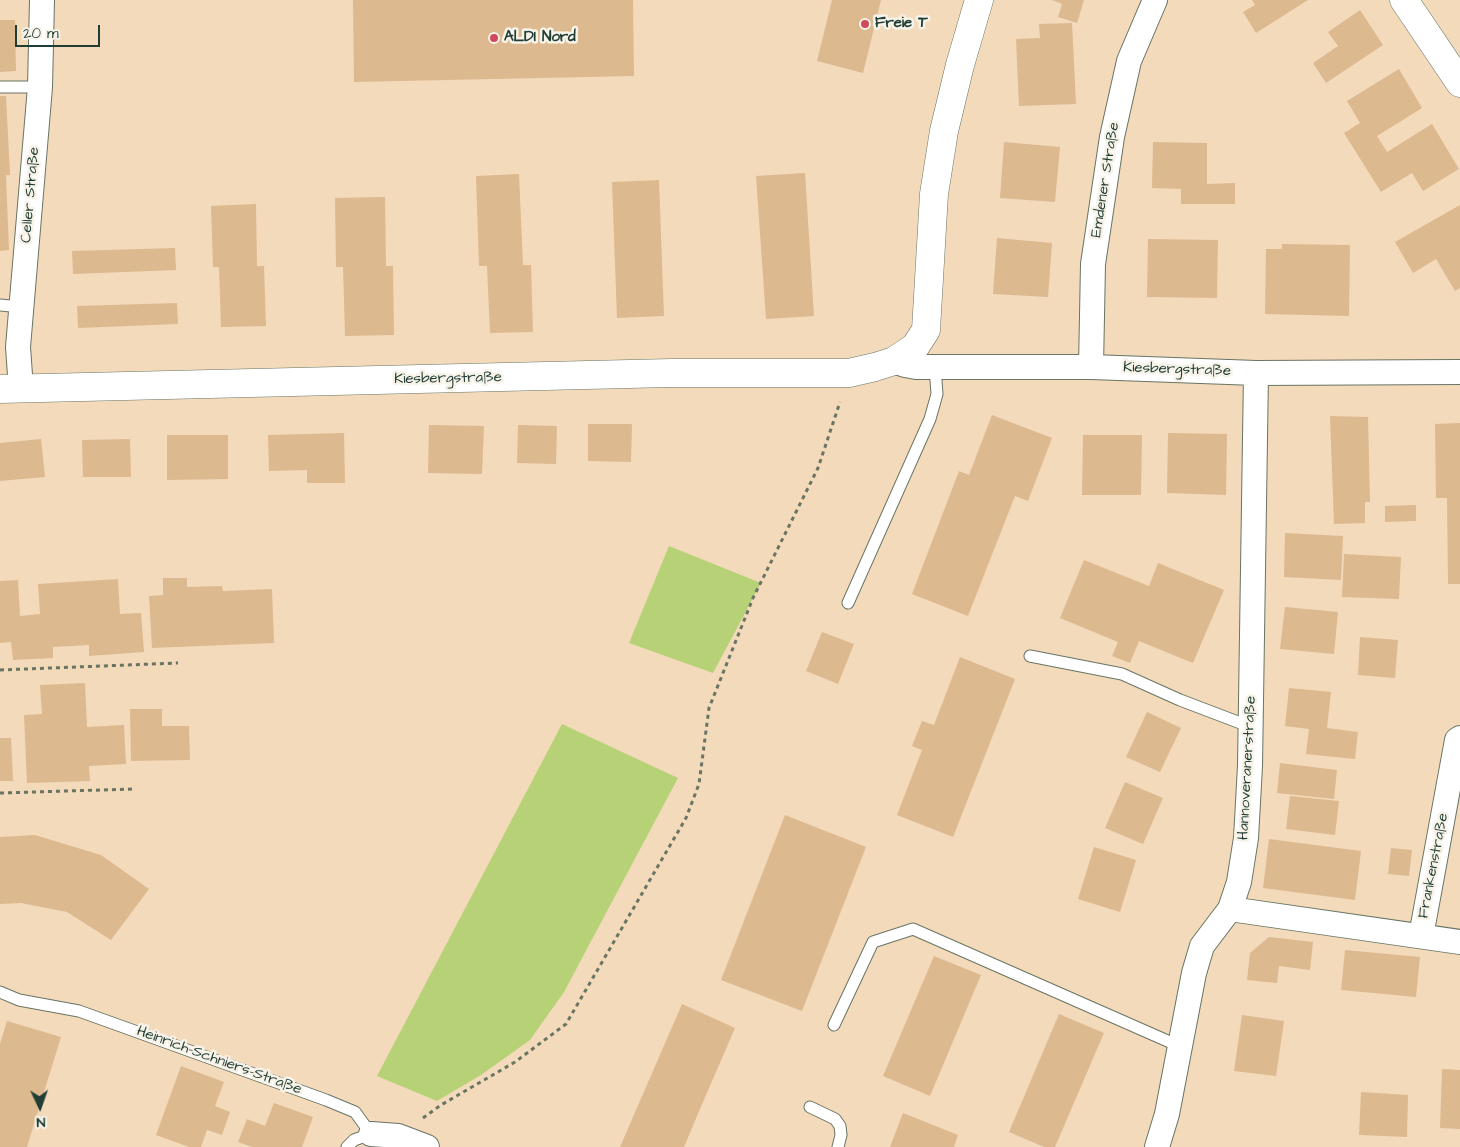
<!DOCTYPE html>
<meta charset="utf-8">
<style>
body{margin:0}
#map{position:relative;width:1460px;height:1147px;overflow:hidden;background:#f3dabb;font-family:"Architects Daughter",sans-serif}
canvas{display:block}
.north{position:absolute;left:15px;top:1082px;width:50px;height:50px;-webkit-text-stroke:4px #f7f3e8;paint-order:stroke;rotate:177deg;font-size:14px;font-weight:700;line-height:20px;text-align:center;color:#1f3d34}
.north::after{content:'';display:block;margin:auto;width:18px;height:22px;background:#1f3d34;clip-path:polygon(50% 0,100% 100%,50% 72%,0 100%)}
.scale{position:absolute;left:15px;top:25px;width:85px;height:22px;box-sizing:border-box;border:2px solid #1f3d34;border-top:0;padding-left:6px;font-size:15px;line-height:18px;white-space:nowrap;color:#1f3d34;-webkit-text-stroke:4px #f7f3e8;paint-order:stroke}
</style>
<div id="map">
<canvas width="1460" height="1147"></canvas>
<div class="north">N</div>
<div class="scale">20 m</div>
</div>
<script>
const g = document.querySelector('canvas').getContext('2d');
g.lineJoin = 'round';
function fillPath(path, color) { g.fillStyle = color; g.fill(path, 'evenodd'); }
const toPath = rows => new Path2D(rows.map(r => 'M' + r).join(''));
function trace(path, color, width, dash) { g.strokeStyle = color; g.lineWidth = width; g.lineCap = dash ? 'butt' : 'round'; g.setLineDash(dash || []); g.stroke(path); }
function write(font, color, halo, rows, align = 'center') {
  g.font = font + ' "Architects Daughter",sans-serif'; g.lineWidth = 5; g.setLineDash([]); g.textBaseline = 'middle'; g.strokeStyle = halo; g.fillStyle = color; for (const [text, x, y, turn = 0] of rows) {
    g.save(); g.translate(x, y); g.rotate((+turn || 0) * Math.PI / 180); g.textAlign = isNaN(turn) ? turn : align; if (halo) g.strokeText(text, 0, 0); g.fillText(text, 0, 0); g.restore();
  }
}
const green = toPath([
 [669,546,761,583,713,673,629,643],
 [562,724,678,778,564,992,530,1040,481,1075,437,1101,377,1076]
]);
const building = toPath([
 [353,0,633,0,634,76,354,82],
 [832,0,881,0,863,73,817,61],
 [1052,0,1084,0,1077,23,1058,17,1062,4],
 [1252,0,1308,0,1256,33,1243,12,1255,5],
 [1360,10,1383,45,1326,83,1313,63,1338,46,1328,32],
 [0,20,15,20,16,71,0,72],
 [1072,23,1076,104,1019,106,1016,39,1040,38,1039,24],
 [1399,69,1422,108,1377,136,1387,152,1432,124,1459,169,1423,191,1412,173,1381,192,1344,133,1360,123,1347,101],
 [0,96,6,96,10,175,6,175,9,250,0,251],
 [1004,142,1060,147,1055,202,1000,198],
 [1153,142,1207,143,1207,184,1235,183,1235,204,1181,204,1181,189,1152,188],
 [805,173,814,316,766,319,756,176],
 [519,174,523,265,531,265,533,332,490,333,487,266,479,266,476,176],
 [659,180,664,316,617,318,612,182],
 [385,197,386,266,393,266,394,335,345,336,343,267,336,267,335,198],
 [256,204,257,266,264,266,266,326,221,327,219,267,213,267,211,206],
 [1460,205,1460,288,1455,291,1436,259,1413,273,1395,242],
 [997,238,1052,243,1048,297,993,294],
 [1148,239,1218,240,1217,298,1147,297],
 [1282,244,1350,245,1349,316,1265,314,1266,249,1282,249],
 [175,248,176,270,73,274,72,251],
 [177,303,178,324,78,328,77,306],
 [992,415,1052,438,1028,501,1015,496,968,616,912,594,959,471,969,475],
 [1330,416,1368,417,1370,502,1365,502,1365,523,1334,524],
 [1460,423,1460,584,1448,584,1447,498,1436,498,1435,424],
 [588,424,632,424,631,462,588,461],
 [429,425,484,426,482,474,428,473],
 [518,425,557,426,556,464,517,463],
 [344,433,345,483,307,483,307,470,269,471,268,435],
 [1168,433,1227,434,1226,495,1167,493],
 [167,435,228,435,228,479,167,480],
 [1083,435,1142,435,1141,495,1082,495],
 [41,439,45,477,0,481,0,443],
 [130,439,131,477,83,477,82,440],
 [1416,505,1416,521,1385,522,1385,506],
 [1285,533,1343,536,1341,580,1284,577],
 [1344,554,1401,557,1399,599,1342,597],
 [1084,560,1149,586,1158,563,1224,590,1193,663,1139,641,1130,663,1112,656,1118,642,1060,618],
 [163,578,187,578,187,587,222,586,223,591,272,589,274,643,152,648,149,596,163,595],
 [118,579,120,614,141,613,144,652,89,656,89,645,53,647,53,658,13,660,11,642,0,643,0,581,18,580,20,616,40,614,38,584],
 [1285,607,1338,612,1334,654,1280,649],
 [822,632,854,644,838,684,806,671],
 [1360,637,1398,640,1395,678,1358,675],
 [960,657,1015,679,953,837,897,815,922,750,912,746,922,721,934,725],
 [85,683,87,727,124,725,126,764,89,766,90,781,27,783,24,715,42,714,40,685],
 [1289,688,1331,692,1327,728,1358,732,1355,759,1306,754,1309,729,1285,726],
 [130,709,162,709,162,726,189,726,190,760,131,761],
 [1147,712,1181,728,1160,772,1126,757],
 [0,738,11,738,13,781,0,781],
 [1280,763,1337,770,1334,799,1277,793],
 [1125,782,1163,798,1143,844,1105,828],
 [1290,796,1339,801,1335,835,1286,829],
 [785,815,866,847,802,1011,721,980],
 [35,835,101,855,149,889,111,940,67,912,21,903,0,904,0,837],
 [1269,839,1361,851,1355,900,1263,888],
 [1094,847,1136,860,1120,912,1078,899],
 [1391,848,1412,850,1409,876,1388,874],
 [1269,937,1313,942,1310,970,1279,966,1277,983,1247,980,1250,953],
 [1345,950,1420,957,1416,997,1341,990],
 [934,956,981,975,930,1096,883,1076],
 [682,1004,735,1028,700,1109,684,1147,620,1147],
 [1059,1014,1104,1033,1055,1147,1044,1147,1009,1132],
 [1242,1015,1284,1021,1276,1076,1234,1071],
 [7,1021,61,1037,27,1147,0,1147,0,1044],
 [181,1066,224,1082,215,1106,230,1112,222,1135,207,1130,201,1147,189,1147,156,1135],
 [1442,1069,1460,1070,1460,1129,1440,1128],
 [1361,1092,1408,1095,1407,1137,1359,1135],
 [274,1103,313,1117,302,1147,252,1147,238,1142,247,1119,265,1126],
 [903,1113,958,1135,954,1147,890,1147]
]);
const path = toPath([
 [0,670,178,663],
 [0,793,134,789],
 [423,1118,441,1105,515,1062,566,1024,686,818,699,784,709,708,753,598,818,468,840,402]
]);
const service = toPath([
 [0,87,40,87],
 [0,305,21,307],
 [848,603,930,419,937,394,935,367],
 [1030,656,1122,674,1180,700,1251,727],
 [0,992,19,1000,79,1011,326,1100,355,1112,371,1134,354,1140,347,1147],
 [834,1025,873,942,913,929,1179,1046],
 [810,1107,835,1119,840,1126,841,1135,838,1147]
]);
const minor = toPath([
 [894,361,905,365,916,367,1091,367,1256,373,1460,372],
 [1091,367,1093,264,1112,137,1129,61,1155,0],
 [21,389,18,347,40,87,42,0],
 [1230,909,1460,942],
 [1421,936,1457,740,1460,738],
 [371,1134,398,1136,427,1147],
 [1157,1147,1167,1114,1194,973,1202,946,1230,909,1239,882,1246,838,1250,766,1256,373]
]);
const tertiary = toPath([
 [0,389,671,373,849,373,875,367,894,361,915,347,926,330,934,194,944,131,960,65,979,0]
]);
const secondary = toPath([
 [1404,0,1460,83]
]);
const markers = [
 [865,24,5,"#d1495b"],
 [494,38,5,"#d1495b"]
];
const poiNames = [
 ["Freie T",875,24],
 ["ALDI Nord",504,38]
];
const streetNames = [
 ["Emdener Straße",1106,180,-81],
 ["Celler Straße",31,195,-85],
 ["Kiesbergstraße",1177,370,2],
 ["Kiesbergstraße",448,379,-1],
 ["Hannoveranerstraße",1248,768,-87],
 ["Frankenstraße",1434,866,-79],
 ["Heinrich-Schniers-Straße",219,1061,20]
];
fillPath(green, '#b7d177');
fillPath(building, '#ddb98f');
trace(service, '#697463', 13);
trace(minor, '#697463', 26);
trace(tertiary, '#697463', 29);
trace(secondary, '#697463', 29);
trace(path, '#697463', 3, [4, 4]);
trace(service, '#fff', 11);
trace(minor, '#fff', 24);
trace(tertiary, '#fff', 28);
trace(secondary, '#fff', 28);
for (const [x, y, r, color] of markers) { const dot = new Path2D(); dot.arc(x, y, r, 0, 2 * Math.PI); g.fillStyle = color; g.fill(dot); trace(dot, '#f7f3e8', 2); }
write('bold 15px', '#1f3d34', '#f7f3e8', poiNames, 'left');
write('15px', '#1f3d34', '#f7f3e8', streetNames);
</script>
